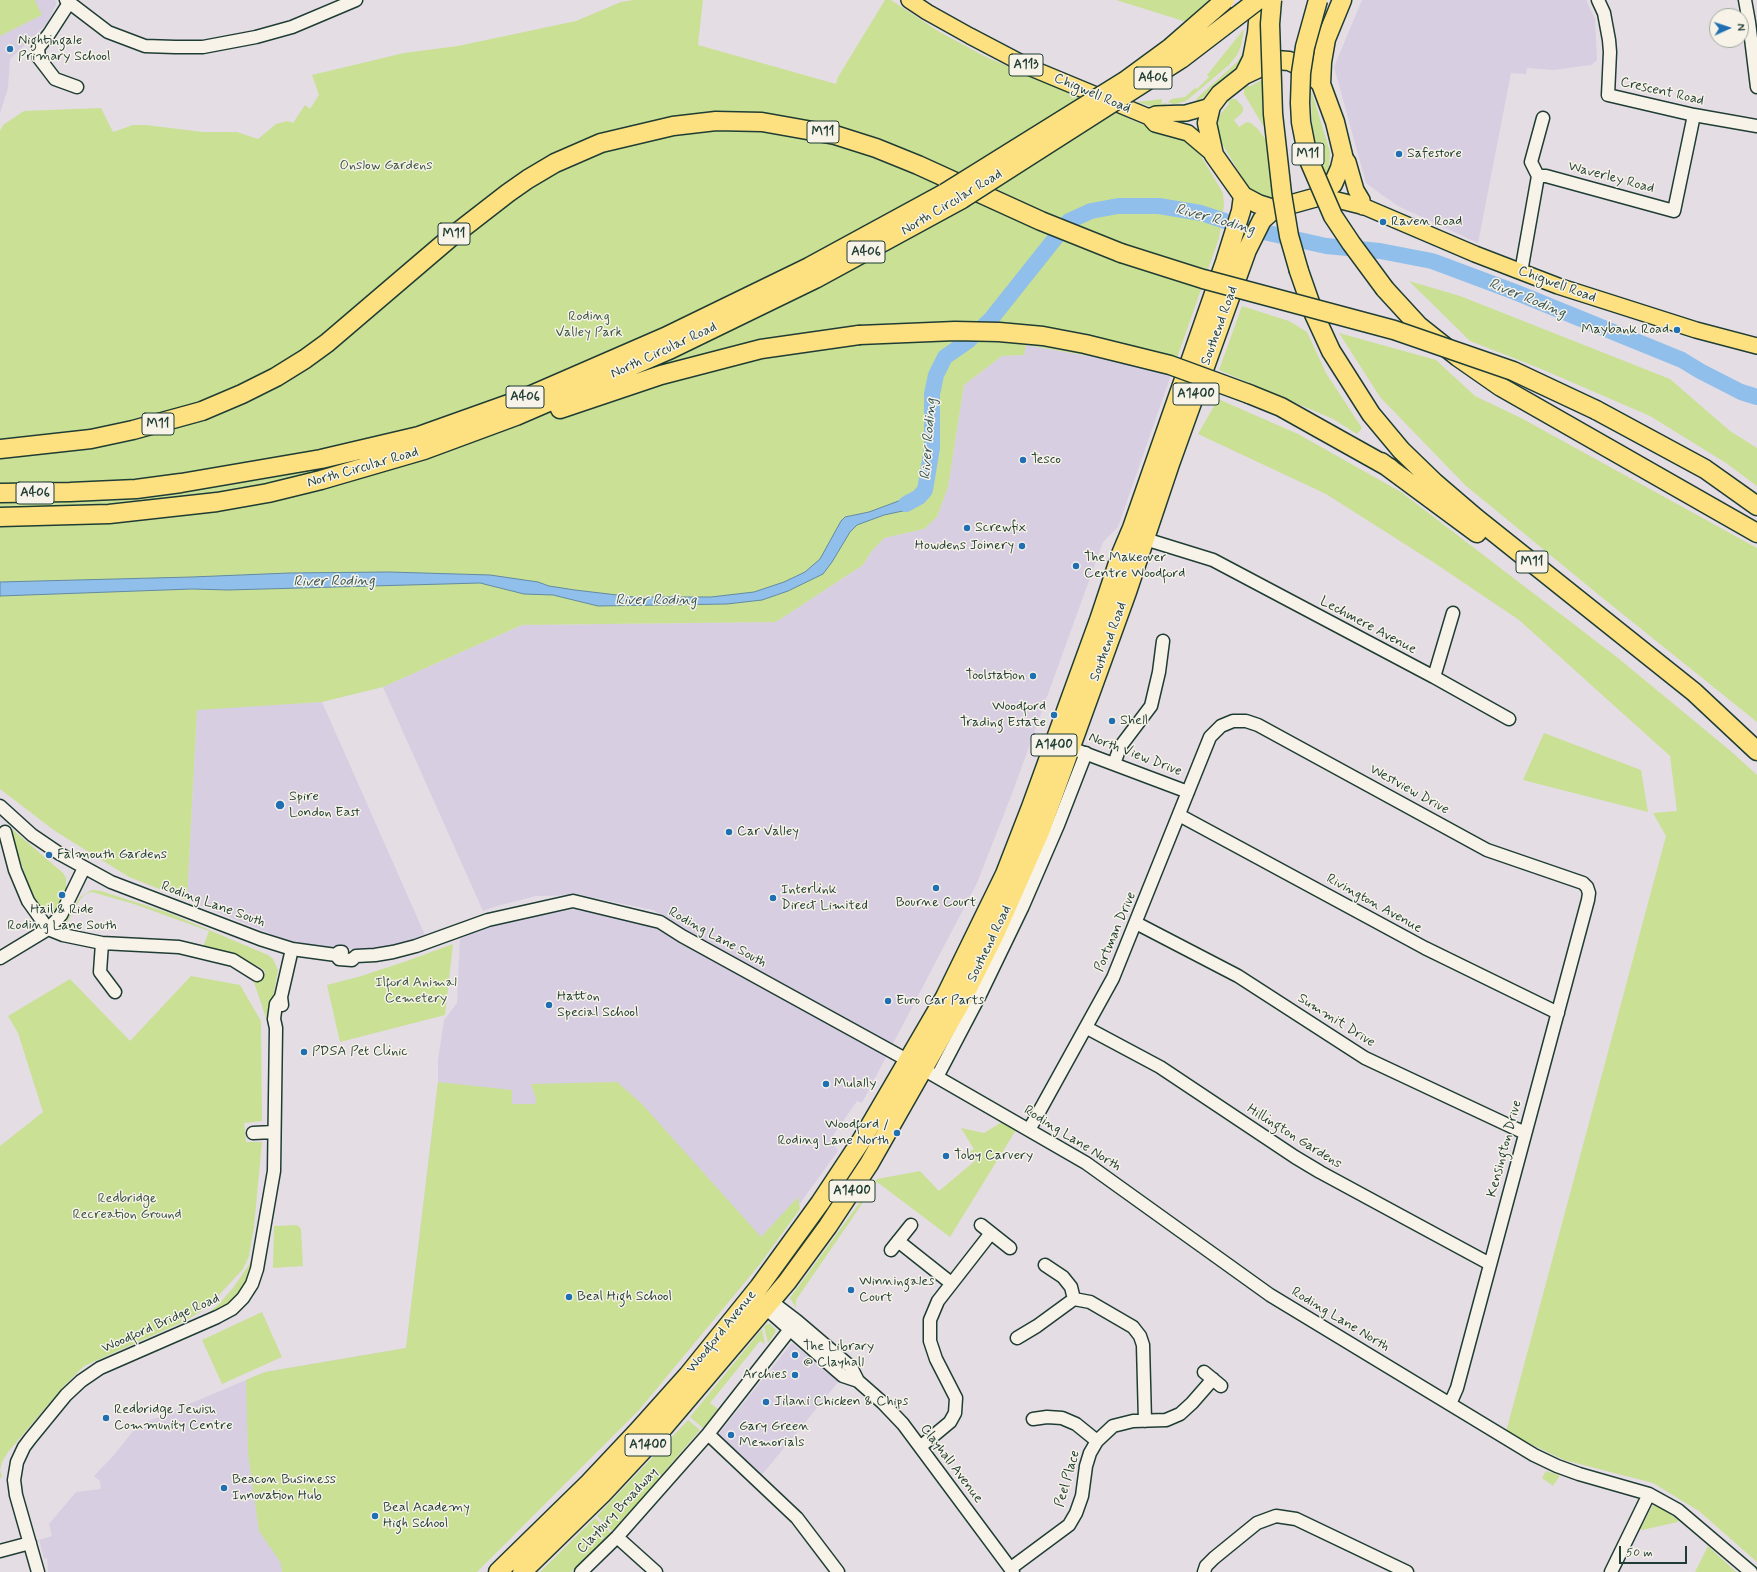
<!DOCTYPE html>
<style>
body{margin:0}
#map{position:relative;width:1757px;height:1572px;overflow:hidden;background:#e4dde4;font-family:Mynerve,sans-serif}
canvas{display:block}
.north{position:absolute;left:1709px;top:8px;width:40px;height:40px;box-sizing:border-box;background:#f7f3e8;border:1px solid #a1aaa0;border-radius:50%;rotate:87deg;font-size:11px;font-weight:700;line-height:16px;text-align:center;color:#1f3d34}
.north::after{content:'';display:block;margin:auto;width:14px;height:18px;background:#1f6fb2;clip-path:polygon(50% 0,100% 100%,50% 72%,0 100%)}
.scale{position:absolute;left:1619px;top:1546px;width:68px;height:18px;box-sizing:border-box;border:2px solid #1f3d34;border-top:0;padding-left:5px;font-size:12px;line-height:14px;white-space:nowrap;color:#1f3d34;-webkit-text-stroke:3px #f7f3e8;paint-order:stroke}
</style>
<div id="map">
<canvas width="1757" height="1572"></canvas>
<div class="north">N</div>
<div class="scale">50 m</div>
</div>
<script>
const g = document.querySelector('canvas').getContext('2d');
g.lineJoin = 'round';
function fillPath(path, color) { g.fillStyle = color; g.fill(path, 'evenodd'); }
const toPath = rows => new Path2D(rows.map(r => 'M' + r).join(''));
function trace(path, color, width, dash) { g.strokeStyle = color; g.lineWidth = width; g.lineCap = dash ? 'butt' : 'round'; g.setLineDash(dash || []); g.stroke(path); }
function write(font, color, halo, rows, align = 'center') {
  g.font = font + ' Mynerve,sans-serif'; g.lineWidth = 3; g.setLineDash([]); g.textBaseline = 'middle'; g.strokeStyle = halo; g.fillStyle = color; for (const [text, x, y, turn = 0] of rows) {
    g.save(); g.translate(x, y); g.rotate((+turn || 0) * Math.PI / 180); g.textAlign = isNaN(turn) ? turn : align; if (halo) g.strokeText(text, 0, 0); g.fillText(text, 0, 0); g.restore();
  }
}
const built = toPath([
 [0,0,54,0,57,2,47,24,10,59,8,88,0,113],
 [1362,0,1586,0,1595,19,1597,60,1591,65,1553,70,1527,68,1526,74,1511,73,1478,243,1400,207,1382,195,1366,183,1334,67],
 [1026,345,1095,357,1171,375,1118,527,1103,542,1013,791,977,883,862,1103,857,1101,830,1140,838,1151,769,1246,453,1572,48,1572,47,1558,44,1559,39,1540,52,1536,49,1524,76,1492,101,1489,100,1481,94,1476,114,1455,137,1426,265,1372,406,1348,438,1082,438,1060,444,1020,457,1003,460,939,486,925,575,909,656,928,673,938,683,928,653,910,579,895,536,896,497,906,483,911,383,687,522,625,776,622,863,565,871,552,884,538,924,529,937,517,948,487,964,385,1002,356,1024,355],
 [322,702,425,935,412,943,374,949,316,949,293,943,187,900,197,709],
 [792,1343,839,1381,761,1476,717,1436]
]);
const green = toPath([
 [0,0,35,0,42,15,0,36],
 [634,0,703,0,698,45,836,84,838,77,885,0,891,0,938,31,984,56,1151,128,1183,137,1195,146,1223,193,1224,205,1219,238,1171,375,1095,357,1026,345,1024,355,1002,356,964,385,948,487,937,517,924,529,884,538,871,552,863,565,776,622,522,625,383,687,322,702,197,710,187,900,129,877,55,831,0,789,0,131,3,125,24,111,101,108,113,132,133,125,146,125,203,132,237,132,258,139,276,124,287,121,293,123,305,105,310,109,319,95,312,75,404,53,458,46,576,21,621,2],
 [1116,0,1214,0,1190,23],
 [1244,29,1241,46,1237,55,1229,65,1186,101,1172,105,1172,103,1168,103,1171,99,1185,97,1195,88,1197,89,1209,77,1207,75],
 [1248,32,1242,63,1210,93,1197,102,1196,99,1238,61,1243,52],
 [1265,78,1267,132,1244,94,1244,89,1246,86,1251,86],
 [1311,92,1313,96,1330,152,1329,167,1325,180,1315,141,1312,123],
 [1162,99,1161,104,1166,103,1167,106,1150,106,1137,102],
 [1232,99,1236,99,1243,107,1243,111,1241,114,1234,120,1239,127,1245,123,1248,122,1252,124,1258,129,1269,144,1275,199,1267,199,1253,193,1246,184,1220,140,1217,131,1219,116,1229,104,1228,101],
 [1409,281,1460,296,1670,379,1730,431,1757,448,1757,486,1726,463,1650,416,1539,368,1470,341],
 [1242,306,1289,321,1307,332,1326,373,1362,428,1357,434,1333,419,1219,370],
 [1339,333,1436,360,1475,396,1521,418,1757,548,1757,722,1599,595,1465,485,1380,397],
 [1218,399,1298,434,1401,492,1618,658,1733,753,1757,775,1757,1562,1699,1511,1653,1483,1564,1460,1506,1432,1666,836,1653,813,1677,811,1670,756,1519,620,1433,562,1326,494,1198,434],
 [1544,733,1641,770,1648,812,1523,780],
 [12,829,63,873,66,878,66,890,54,913,51,914,42,912,34,899,12,838],
 [92,890,101,891,169,913,268,955,273,959,278,970,268,1024,254,982,262,981,265,973,263,969,238,956,203,947,209,931,134,904,92,892,86,894,81,898,65,926,65,923,80,897],
 [453,944,445,1015,340,1042,327,985,358,977,404,962],
 [191,976,240,985,261,1021,262,1121,244,1123,246,1142,262,1142,254,1227,249,1256,243,1269,207,1308,183,1322,84,1366,63,1387,8,1452,2,1462,0,1470,2,1477,0,1478,0,1146,43,1112,18,1033,8,1016,70,979,130,1041],
 [438,1082,512,1090,512,1104,535,1104,536,1099,531,1084,617,1082,642,1104,761,1237,798,1197,800,1209,760,1264,639,1410,477,1572,282,1572,281,1563,259,1531,248,1454,246,1380,265,1372,406,1348],
 [1002,1122,1016,1130,950,1237,877,1182,796,1300,796,1308,790,1298,877,1179,920,1171,939,1191,976,1160,967,1154,974,1149,961,1128,984,1133],
 [297,1225,301,1229,303,1266,273,1268,274,1226],
 [253,1257,254,1258,252,1267,246,1282,236,1297,224,1308,201,1319,218,1305,233,1288,249,1265],
 [262,1312,282,1357,222,1384,202,1340],
 [767,1324,770,1324,776,1330,775,1333,768,1343,764,1327],
 [762,1329,765,1344,760,1341,710,1403,718,1409,703,1428,690,1417],
 [688,1420,700,1430,613,1532,597,1516],
 [1546,1471,1559,1475,1559,1477,1553,1486,1542,1478],
 [1653,1505,1665,1510,1678,1520,1678,1522,1642,1530,1640,1529],
 [595,1518,611,1533,571,1572,540,1572],
 [1708,1546,1736,1572,1695,1572]
]);
const water = toPath([
 [916,492,930,494,912,509,884,515,857,525,850,532,832,562,823,574,788,591,762,600,727,604,598,606,553,595,524,594,480,583,228,590,192,589,0,596,0,582,192,577,289,573,389,572,490,575,538,582,549,586,575,590,634,597,711,597,754,592,784,582,805,572,820,559,841,521,845,517,869,512,904,499,916,492]
]);
const river = toPath([
 [906,504,919,497,925,490,932,448,932,394,936,375,945,357,968,341,991,319,1069,221,1091,211,1118,206,1159,206,1201,213,1246,228,1326,246,1380,251,1432,261,1515,292,1682,360,1700,371,1741,392,1757,397]
]);
const minor = toPath([
 [66,0,108,32,145,46,175,47,203,47,256,37,292,27,356,0],
 [1598,0,1604,13,1609,40,1610,52,1608,95,1694,115,1757,126],
 [1745,0,1749,22,1757,87],
 [69,3,49,34,38,48,39,58,55,79,77,87],
 [1538,176,1531,162,1543,118],
 [1521,272,1538,176,1546,176,1674,211,1694,115],
 [1145,539,1213,560,1434,677,1509,719],
 [1434,677,1453,613],
 [1079,751,1188,792],
 [1114,764,1120,747,1151,706,1159,672,1163,641],
 [0,806,32,835,60,854,111,882,260,939,292,949,336,955,339,952,342,952],
 [1179,815,1425,948,1558,1013],
 [5,832,15,870,28,901,48,929,63,935,102,943,179,947,233,960,257,975],
 [1136,923,1238,976,1365,1058,1525,1133],
 [102,943,100,972,115,992],
 [336,955,339,959,352,960,356,956,375,955,393,952,416,946,488,920,573,901,660,922,682,936,909,1061],
 [0,958,48,929,61,915,84,868],
 [282,1005,281,997,292,949],
 [1087,1028,1160,1067,1295,1157,1320,1172,1490,1264],
 [923,1069,1086,1163,1270,1295,1534,1455,1557,1466,1579,1474,1649,1494,1678,1510,1751,1572],
 [937,1077,980,995,1022,908,1058,825,1086,753],
 [1029,1130,1113,978,1210,737,1221,726,1233,721,1246,721,1258,725,1487,850,1583,883,1587,887,1589,893,1588,900,1457,1388,1450,1404],
 [253,1133,274,1132],
 [981,1225,1010,1248],
 [898,1241,951,1283],
 [891,1250,911,1225],
 [1045,1265,1063,1277,1071,1287,1074,1299,1090,1302,1133,1327,1140,1336,1143,1345,1145,1421],
 [1017,1338,1037,1326,1074,1299],
 [1204,1372,1221,1386],
 [858,1381,843,1376,836,1370,769,1311,767,1304,776,1305,797,1321,851,1367,858,1381,883,1403,903,1424,1013,1572],
 [1033,1419,1047,1417,1062,1418,1076,1424,1097,1441],
 [708,1434,797,1518,838,1572],
 [920,1447,950,1422,955,1413,956,1398,936,1359,930,1341,930,1320,938,1301,991,1233],
 [617,1537,656,1572],
 [0,1551,30,1543],
 [1011,1568,1069,1525,1076,1513,1082,1496,1086,1466,1090,1453,1097,1441,1113,1426,1133,1421,1166,1420,1180,1414,1192,1403,1213,1379],
 [38,1572,16,1495,14,1480,17,1462,24,1447,30,1439,66,1395,81,1381,100,1368,217,1317,232,1309,243,1298,252,1284,257,1269,274,1171,276,1028,274,1019,276,1004,281,997],
 [581,1572,617,1537,708,1434,795,1323],
 [1204,1572,1206,1566,1214,1558,1257,1523,1276,1516,1296,1519,1407,1572],
 [1611,1572,1649,1494]
]);
const major = toPath([
 [909,0,927,12,970,36,1031,68,1149,117,1155,124,1188,133,1214,155],
 [1149,117,1156,114,1186,113,1211,106],
 [1343,155,1348,162,1356,190,1362,200,1363,207],
 [1321,196,1365,207,1475,254,1558,286,1696,330,1757,346]
]);
const highway = toPath([
 [1276,60,1289,61,1300,66,1310,72,1321,84,1335,122,1343,155,1340,168,1333,184,1321,196,1274,209,1258,204,1243,196,1214,155,1207,123,1211,106,1220,94,1244,75,1276,60],
 [1244,75,1252,59,1257,33,1260,0],
 [1321,84,1322,62,1326,39,1342,0],
 [1299,271,1314,314,1331,351,1371,414,1401,450,1434,482,1476,518,1694,692,1757,751],
 [1385,289,1419,326,1458,357,1501,387,1757,533],
 [1249,394,1281,407,1390,468],
 [560,409,661,375,761,349,859,335],
 [1596,410,1705,469,1757,506],
 [0,449,91,439,133,430,202,411,242,394,276,377,305,359,327,343,450,238,508,193,528,179,555,163,601,143,673,126,716,121,762,122,835,135,876,148,918,165,1041,221,1121,253],
 [1381,462,1477,533],
 [0,493,70,492,136,489,181,483,321,459,419,436,520,400,665,337,809,267,945,193],
 [0,517,109,514,217,502,268,493,321,480,424,450,516,416,671,349,815,279,962,199],
 [498,1572,589,1483,637,1432,688,1375,759,1287,820,1203,861,1141,945,997,1005,874,1031,807,1099,620,1121,554,1132,528,1225,262,1241,211,1243,196],
 [522,1572,602,1494,658,1434,787,1282,828,1226,869,1164,960,1004,996,932,1040,832,1127,592,1170,464,1247,250,1262,220,1274,209]
]);
const highwayBridge = toPath([
 [1272,0,1270,24,1273,114,1282,194,1289,236,1299,271],
 [1318,0,1305,47,1301,73,1300,103,1301,122,1308,158,1333,216,1351,243,1385,289],
 [945,193,1125,81,1170,48,1225,0],
 [962,199,1181,59,1258,0],
 [1121,253,1203,279,1394,330,1513,371,1596,410],
 [859,335,955,331,999,332,1043,336,1085,344,1170,365,1249,394]
]);
const markers = [
 [10,49,4,"#1f6fb2"],
 [1399,154,4,"#1f6fb2"],
 [1383,222,4,"#1f6fb2"],
 [1677,330,4,"#1f6fb2"],
 [1023,460,4,"#1f6fb2"],
 [967,528,4,"#1f6fb2"],
 [1022,546,4,"#1f6fb2"],
 [1076,566,4,"#1f6fb2"],
 [1033,676,4,"#1f6fb2"],
 [1054,715,4,"#1f6fb2"],
 [1112,721,4,"#1f6fb2"],
 [280,805,5,"#1f6fb2"],
 [729,832,4,"#1f6fb2"],
 [49,855,4,"#1f6fb2"],
 [936,888,4,"#1f6fb2"],
 [62,895,4,"#1f6fb2"],
 [773,898,4,"#1f6fb2"],
 [888,1001,4,"#1f6fb2"],
 [549,1005,4,"#1f6fb2"],
 [304,1052,4,"#1f6fb2"],
 [826,1084,4,"#1f6fb2"],
 [897,1133,4,"#1f6fb2"],
 [946,1156,4,"#1f6fb2"],
 [851,1290,4,"#1f6fb2"],
 [569,1297,4,"#1f6fb2"],
 [795,1355,4,"#1f6fb2"],
 [795,1375,4,"#1f6fb2"],
 [766,1402,4,"#1f6fb2"],
 [106,1418,4,"#1f6fb2"],
 [731,1435,4,"#1f6fb2"],
 [224,1488,4,"#1f6fb2"],
 [375,1516,4,"#1f6fb2"]
];
const shields = [
 [1026,65,34],
 [1153,78,38],
 [823,132,32],
 [1308,154,32],
 [454,234,32],
 [866,252,38],
 [1196,394,46],
 [525,397,38],
 [158,424,32],
 [35,493,38],
 [1532,562,32],
 [1054,745,46],
 [852,1191,46],
 [648,1445,46]
];
const shieldNames = [
 ["A113",1026,65],
 ["A406",1153,78],
 ["M11",823,132],
 ["M11",1308,154],
 ["M11",454,234],
 ["A406",866,252],
 ["A1400",1196,394],
 ["A406",525,397],
 ["M11",158,424],
 ["A406",35,493],
 ["M11",1532,562],
 ["A1400",1054,745],
 ["A1400",852,1191],
 ["A1400",648,1445]
];
const poiNames = [
 ["Nightingale",18,41],
 ["Primary School",18,57],
 ["Safestore",1407,154],
 ["Raven Road",1391,222],
 ["Maybank Road",1669,330,"right"],
 ["Tesco",1031,460],
 ["Screwfix",975,528],
 ["Howdens Joinery",1014,546,"right"],
 ["The Makeover",1084,558],
 ["Centre Woodford",1084,574],
 ["Toolstation",1025,676,"right"],
 ["Woodford",1046,707,"right"],
 ["Trading Estate",1046,723,"right"],
 ["Shell",1120,721],
 ["Spire",289,797],
 ["London East",289,813],
 ["Car Valley",737,832],
 ["Falmouth Gardens",57,855],
 ["Interlink",781,890],
 ["Direct Limited",781,906],
 ["Bourne Court",936,903,"center"],
 ["Hail & Ride",62,910,"center"],
 ["Roding Lane South",62,926,"center"],
 ["Hatton",557,997],
 ["Special School",557,1013],
 ["Euro Car Parts",896,1001],
 ["PDSA Pet Clinic",312,1052],
 ["Mulally",834,1084],
 ["Woodford /",889,1125,"right"],
 ["Roding Lane North",889,1141,"right"],
 ["Toby Carvery",954,1156],
 ["Winningales",859,1282],
 ["Court",859,1298],
 ["Beal High School",577,1297],
 ["The Library",803,1347],
 ["@ Clayhall",803,1363],
 ["Archies",787,1375,"right"],
 ["Jilani Chicken & Chips",774,1402],
 ["Redbridge Jewish",114,1410],
 ["Community Centre",114,1426],
 ["Gary Green",739,1427],
 ["Memorials",739,1443],
 ["Beacon Business",232,1480],
 ["Innovation Hub",232,1496],
 ["Beal Academy",383,1508],
 ["High School",383,1524]
];
const streetNames = [
 ["Crescent Road",1662,92,13],
 ["Chigwell Road",1092,94,23],
 ["Waverley Road",1611,178,15],
 ["North Circular Road",952,203,-31],
 ["Chigwell Road",1557,285,20],
 ["Southend Road",1220,326,-70],
 ["North Circular Road",664,351,-25],
 ["North Circular Road",363,468,-16],
 ["Lechmere Avenue",1368,626,28],
 ["Southend Road",1109,642,-70],
 ["North View Drive",1135,755,21],
 ["Westview Drive",1409,790,29],
 ["Rivington Avenue",1374,904,29],
 ["Roding Lane South",213,905,20],
 ["Portman Drive",1116,932,-67],
 ["Roding Lane South",717,938,29],
 ["Southend Road",990,944,-64],
 ["Summit Drive",1336,1021,32],
 ["Hillington Gardens",1294,1137,32],
 ["Roding Lane North",1072,1139,32],
 ["Kensington Drive",1505,1149,-75],
 ["Roding Lane North",1340,1320,31],
 ["Woodford Bridge Road",161,1324,-24],
 ["Woodford Avenue",722,1332,-51],
 ["Clayhall Avenue",951,1464,53],
 ["Peel Place",1068,1479,-74],
 ["Claybury Broadway",618,1511,-47]
];
const parkNames = [
 ["Onslow Gardens",386,166],
 ["Roding",589,317],
 ["Valley Park",589,333],
 ["Ilford Animal",416,983],
 ["Cemetery",416,999],
 ["Redbridge",127,1199],
 ["Recreation Ground",127,1215]
];
const waterNames = [
 ["River Roding",1215,220,15],
 ["River Roding",1527,299,22],
 ["River Roding",929,439,-86],
 ["River Roding",334,582,-1],
 ["River Roding",656,601]
];
fillPath(built, '#d7cee2');
fillPath(green, '#cae095');
fillPath(water, '#90bfeb');
trace(water, '#638ba2', 1);
trace(river, '#90bfeb', 16);
trace(minor, '#1f3d34', 15);
trace(major, '#1f3d34', 18);
trace(highway, '#1f3d34', 21);
trace(minor, '#f7f3e8', 12);
trace(major, '#fde080', 15);
trace(highway, '#fde080', 18);
trace(highwayBridge, '#1f3d34', 21, []);
trace(highwayBridge, '#fde080', 18);
for (const [x, y, r, color] of markers) { const dot = new Path2D(); dot.arc(x, y, r, 0, 2 * Math.PI); g.fillStyle = color; g.fill(dot); trace(dot, '#f7f3e8', 1.5); }
for (const [x, y, w] of shields) { const box = new Path2D(); box.roundRect(x - w / 2, y - 11, w, 22, 3); g.fillStyle = '#f7f3e8'; g.fill(box); trace(box, '#1f3d34', 1); }
write('bold 13px', '#1f3d34', null, shieldNames);
write('14px', '#1f3d34', '#f7f3e8', poiNames, 'left');
write('14px', '#1f3d34', '#f7f3e8', streetNames);
write('14px', '#395543', '#f7f3e8', parkNames);
write('italic 15px', '#365759', '#f7f3e8', waterNames);
</script>
